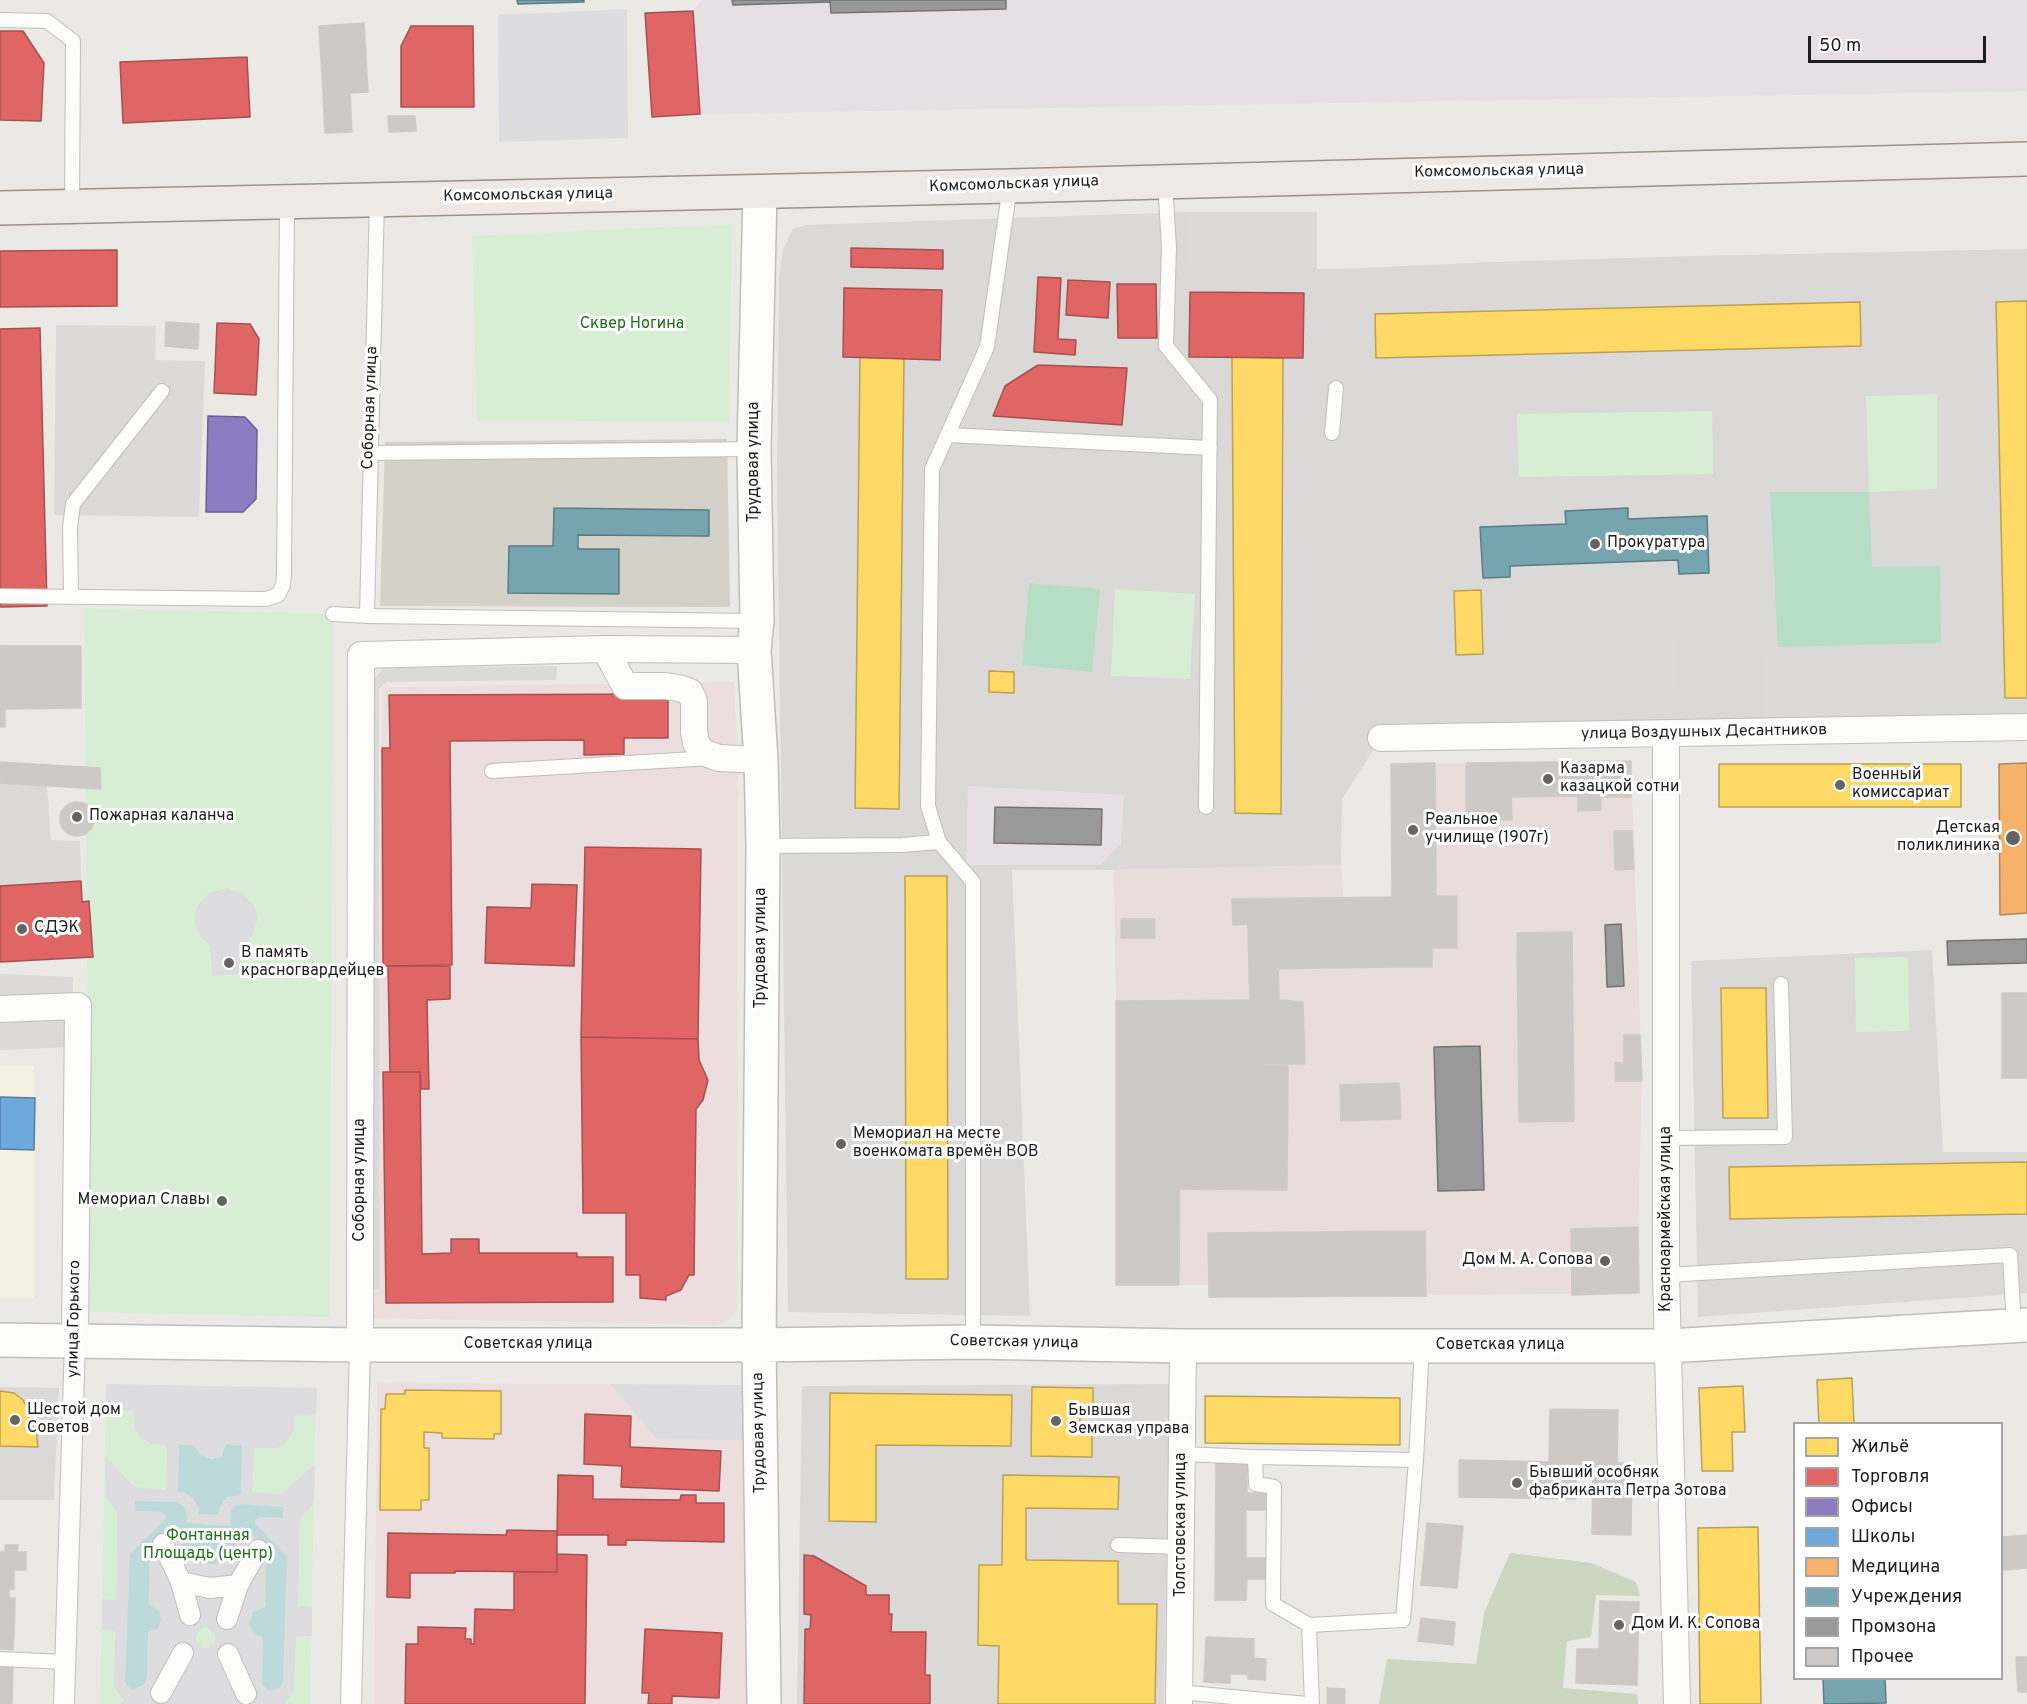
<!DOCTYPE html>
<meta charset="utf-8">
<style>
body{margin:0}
#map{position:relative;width:2027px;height:1704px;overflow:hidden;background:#ebe9e6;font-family:Overpass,sans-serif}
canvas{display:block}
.legend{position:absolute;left:1793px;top:1422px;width:210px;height:258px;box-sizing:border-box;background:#fff;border:2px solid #a5a5a5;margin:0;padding:8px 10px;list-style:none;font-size:18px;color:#1d1d1d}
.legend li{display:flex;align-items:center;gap:12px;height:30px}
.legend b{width:30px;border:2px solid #a5a5a5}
.scale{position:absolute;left:1808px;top:36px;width:178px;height:27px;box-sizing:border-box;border:3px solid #1d1d1d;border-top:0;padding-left:8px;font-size:18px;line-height:21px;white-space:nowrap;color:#1d1d1d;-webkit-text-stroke:4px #fff;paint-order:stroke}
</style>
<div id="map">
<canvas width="2027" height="1704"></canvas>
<ul class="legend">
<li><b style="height:16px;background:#ffd966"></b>Жильё</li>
<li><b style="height:16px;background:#e06666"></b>Торговля</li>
<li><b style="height:16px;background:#8e7cc3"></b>Офисы</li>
<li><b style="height:16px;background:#6fa8dc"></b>Школы</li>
<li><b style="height:16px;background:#f6b26b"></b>Медицина</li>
<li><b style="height:16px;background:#76a5af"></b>Учреждения</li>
<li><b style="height:16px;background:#999"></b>Промзона</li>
<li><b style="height:16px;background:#ccc9c7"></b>Прочее</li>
</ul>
<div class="scale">50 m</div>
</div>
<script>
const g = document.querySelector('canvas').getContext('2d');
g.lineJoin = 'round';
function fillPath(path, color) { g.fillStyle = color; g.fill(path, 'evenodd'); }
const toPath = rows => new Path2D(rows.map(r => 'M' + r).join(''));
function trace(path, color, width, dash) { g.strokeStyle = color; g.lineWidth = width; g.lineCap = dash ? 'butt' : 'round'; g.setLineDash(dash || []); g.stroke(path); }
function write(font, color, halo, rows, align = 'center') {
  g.font = font + ' Overpass,sans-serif'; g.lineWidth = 6; g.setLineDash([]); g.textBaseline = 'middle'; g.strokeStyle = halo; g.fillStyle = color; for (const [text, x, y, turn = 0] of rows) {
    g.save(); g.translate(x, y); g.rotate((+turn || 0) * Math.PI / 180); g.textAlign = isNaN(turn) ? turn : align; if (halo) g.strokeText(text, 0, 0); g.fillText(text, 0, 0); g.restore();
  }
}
const residential = toPath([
 [1186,212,1187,269,1338,269,1496,262,1694,256,2027,249,2027,727,1381,738,1342,799,1341,865,1114,870,1012,870,1030,1316,788,1312,777,479,779,279,783,249,793,229,806,225],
 [1932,950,1943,1152,2027,1152,2027,1293,1698,1317,1691,961],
 [1169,1384,1164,1704,797,1704,802,1386],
 [0,1387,59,1388,54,1500,0,1500]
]);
const commercial = toPath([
 [734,682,738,776,737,1310,728,1320,717,1325,374,1318,383,687],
 [377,1383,742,1385,748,1704,374,1704]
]);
const industrial = toPath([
 [702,0,2027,0,2027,91,700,114,693,11],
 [968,786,1124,795,1121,844,1101,865,966,865]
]);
const education = toPath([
 [0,1066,34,1066,34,1298,0,1298]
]);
const military = toPath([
 [1631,761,1642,1081,1638,1227,1639,1293,1209,1297,1208,1285,1116,1285,1116,1001,1114,870,1341,865,1343,898,1392,897,1391,764]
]);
const construction = toPath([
 [727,439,730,607,380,606,385,442]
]);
const forest = toPath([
 [1510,1553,1591,1563,1636,1582,1640,1596,1596,1595,1591,1637,1567,1641,1563,1688,1637,1694,1638,1704,1379,1704,1387,1659,1476,1664,1484,1613]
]);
const park = toPath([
 [732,224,729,422,477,421,472,236],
 [1937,394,1937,489,1869,492,1866,396],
 [1712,411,1713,474,1519,477,1517,414],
 [1115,589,1195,594,1190,679,1111,676],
 [84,608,333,614,330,1317,90,1312],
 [1908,957,1909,1031,1856,1032,1855,958],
 [106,1384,316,1388,310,1704,100,1704]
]);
const pitch = toPath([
 [1770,492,1869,492,1872,567,1940,566,1941,643,1778,647],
 [1029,583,1100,589,1092,672,1022,665]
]);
const parking = toPath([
 [1186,212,1317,212,1317,269,1186,269],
 [56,325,156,326,155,360,205,361,199,517,54,515],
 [1495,633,1677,634,1677,693,1495,692],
 [1857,651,1860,723,1763,725,1762,654],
 [557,666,556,680,386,682,379,689,379,1289,367,1289,372,682,383,668],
 [0,783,47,786,51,840,80,841,81,881,0,886],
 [0,974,73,977,73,1047,0,1050]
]);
const plaza = toPath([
 [627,9,628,138,499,142,498,15],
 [227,888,243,894,254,906,258,918,252,937,240,948,242,974,212,976,210,946,200,936,195,923,196,913,197,907,209,893],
 [106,1384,317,1388,316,1415,295,1416,294,1429,285,1444,277,1448,254,1448,252,1492,281,1494,315,1464,314,1502,300,1519,298,1606,312,1607,312,1636,296,1637,294,1690,285,1704,120,1704,124,1700,114,1687,115,1631,102,1630,102,1599,116,1600,117,1512,106,1497,105,1456,134,1487,166,1490,167,1445,152,1444,141,1438,135,1428,133,1411,106,1410],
 [194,1445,200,1455,206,1458,218,1458,225,1452,231,1495,223,1501,218,1510,199,1508,193,1498,183,1492],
 [180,1504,186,1511,187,1523,230,1526,231,1510,235,1506,282,1518,260,1517,256,1519,255,1524,287,1557,282,1686,265,1688,262,1682,266,1551,245,1527,239,1528,234,1549,181,1546,177,1529,171,1527,150,1549,149,1604,154,1631,148,1632,130,1554,166,1520,166,1515,160,1512,135,1511],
 [202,1628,208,1628,215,1634,215,1642,208,1648,202,1648,196,1641,196,1635],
 [610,1384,742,1385,744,1440,657,1439]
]);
const water = toPath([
 [226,1444,242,1446,241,1495,227,1497,220,1507,218,1515,199,1514,199,1508,193,1498,183,1492,178,1491,179,1445,194,1445,200,1455,212,1459,222,1456],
 [135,1501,176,1502,184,1506,187,1516,187,1523,230,1526,231,1510,235,1506,241,1504,283,1507,283,1518,260,1517,256,1519,255,1523,287,1557,283,1682,280,1688,270,1691,263,1686,262,1682,263,1638,253,1632,249,1625,253,1612,265,1607,266,1551,248,1529,241,1527,239,1528,234,1549,229,1558,216,1564,202,1564,188,1558,181,1546,179,1533,175,1527,171,1527,150,1549,149,1604,160,1612,161,1620,158,1629,148,1632,147,1674,145,1684,137,1688,132,1689,128,1686,125,1681,130,1554,166,1518,166,1515,160,1512,135,1511]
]);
const homes = toPath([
 [2027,301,2027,698,2005,698,1996,302,2027,301],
 [1860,302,1861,346,1376,358,1375,314,1860,302],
 [860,357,904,358,899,809,855,808,860,357],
 [1232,357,1283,358,1281,814,1235,813,1232,357],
 [1481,590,1483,654,1456,655,1454,591,1481,590],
 [989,671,1014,672,1014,693,989,692,989,671],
 [1719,764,1961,764,1961,807,1719,807,1719,764],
 [905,876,947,876,948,1279,906,1279,905,876],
 [1721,988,1766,988,1768,1118,1723,1118,1721,988],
 [2027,1162,2027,1214,1730,1219,1729,1167,2027,1162],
 [1852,1378,1854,1424,1819,1424,1817,1380,1852,1378],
 [1743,1386,1745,1432,1732,1432,1733,1471,1702,1471,1699,1388,1743,1386],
 [1032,1387,1093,1388,1093,1408,1080,1408,1080,1434,1092,1435,1092,1457,1031,1456,1032,1387],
 [405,1390,501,1391,501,1434,494,1434,494,1439,442,1438,442,1433,424,1432,424,1448,429,1448,429,1500,421,1500,421,1510,380,1510,381,1409,385,1409,386,1394,405,1394,405,1390],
 [0,1391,14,1393,23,1400,27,1408,31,1424,36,1429,38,1447,0,1446,0,1391],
 [830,1393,1012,1395,1011,1446,876,1445,876,1522,829,1521,830,1393],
 [1205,1396,1400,1398,1400,1445,1205,1443,1205,1396],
 [1003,1475,1119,1477,1118,1509,1026,1508,1026,1560,1118,1561,1118,1604,1157,1604,1155,1704,998,1704,999,1646,978,1645,979,1565,1002,1565,1003,1475],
 [1758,1527,1761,1704,1700,1704,1698,1528,1758,1527]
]);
const shops = toPath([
 [693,11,700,114,652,117,645,13,693,11],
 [411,26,473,26,474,107,401,107,401,46,411,26],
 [0,31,23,31,44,63,41,121,0,120,0,31],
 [247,57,250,117,123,123,120,62,247,57],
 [851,248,943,250,943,269,851,267,851,248],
 [117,250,117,306,0,307,0,251,117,250],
 [1038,277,1061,278,1058,339,1076,340,1075,355,1034,352,1038,277],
 [1068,280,1110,282,1108,318,1066,315,1068,280],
 [1117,284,1156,284,1157,338,1118,338,1117,284],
 [844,288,942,290,940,360,843,357,844,288],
 [1190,292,1304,293,1303,358,1189,357,1190,292],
 [217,323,250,324,259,339,256,395,214,393,217,323],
 [40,328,47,606,0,607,0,329,40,328],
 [1038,365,1127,368,1122,425,993,416,1005,386,1038,365],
 [668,694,668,738,624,738,624,754,584,755,584,740,450,741,452,965,383,966,382,748,390,748,389,695,668,694],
 [585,847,701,849,698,1039,581,1037,585,847],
 [81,881,82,902,89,901,93,957,0,962,0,886,81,881],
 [532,884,577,885,574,966,485,963,487,907,531,908,532,884],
 [388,966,450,966,450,999,427,1000,429,1089,421,1089,420,1072,390,1072,388,966],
 [581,1037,698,1039,699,1060,708,1080,703,1100,696,1109,694,1275,689,1275,681,1290,666,1296,666,1300,640,1298,640,1275,626,1275,626,1213,583,1213,581,1037],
 [383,1072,420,1072,422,1254,451,1253,451,1239,479,1239,479,1253,577,1253,577,1257,613,1257,613,1302,386,1303,383,1072],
 [585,1414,631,1416,630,1447,721,1451,719,1491,621,1487,622,1466,584,1464,585,1414],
 [558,1475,593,1476,593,1499,680,1500,681,1495,696,1495,696,1503,724,1503,724,1542,626,1540,626,1545,608,1545,608,1535,557,1535,558,1475],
 [507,1530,557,1531,557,1572,455,1571,455,1573,410,1573,410,1598,387,1597,388,1533,506,1535,507,1530],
 [557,1554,587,1555,585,1704,405,1704,406,1644,418,1644,418,1627,466,1628,465,1639,471,1639,471,1644,474,1644,475,1609,514,1610,514,1572,557,1572,557,1554],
 [804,1555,814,1556,866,1586,866,1595,889,1595,889,1614,892,1614,891,1632,926,1632,925,1675,930,1675,930,1704,804,1704,805,1629,810,1629,811,1615,804,1614,804,1555],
 [645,1629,722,1633,719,1698,672,1696,672,1704,648,1704,649,1693,642,1693,645,1629]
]);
const offices = toPath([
 [208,416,245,417,257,430,256,499,243,512,206,512,208,416]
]);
const schools = toPath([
 [0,1097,35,1098,34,1150,0,1149,0,1097]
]);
const health = toPath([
 [2027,763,2027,913,2000,915,1999,764,2027,763]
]);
const public = toPath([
 [517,0,584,0,584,2,518,4,517,0],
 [554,508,709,510,709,536,578,535,578,549,619,549,619,594,508,593,509,546,553,546,554,508],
 [1628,508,1628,519,1707,516,1709,573,1679,574,1678,560,1510,566,1510,577,1483,578,1480,527,1566,524,1565,511,1628,508],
 [1823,1678,1885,1678,1886,1703,1824,1704,1823,1678]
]);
const industry = toPath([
 [732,0,830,0,830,2,733,5,732,0],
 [830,0,1006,0,1006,9,831,13,830,0],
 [995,807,1102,809,1101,845,994,843,995,807],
 [1621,924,1624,986,1607,987,1605,925,1621,924],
 [2027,939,2027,963,1948,965,1947,941,2027,939],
 [1480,1046,1484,1190,1438,1191,1434,1047,1480,1046]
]);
const building = toPath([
 [364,23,368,92,323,94,319,26,364,23],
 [350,93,352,132,325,133,323,94,350,93],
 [388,116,415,116,416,131,389,132,388,116],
 [166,322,199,324,198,349,165,346,166,322],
 [0,646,81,646,81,708,5,709,5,727,0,727,0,646],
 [1631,761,1631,797,1601,797,1601,810,1578,811,1578,796,1511,797,1512,820,1466,820,1466,763,1631,761],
 [0,762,100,768,101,789,0,783,0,762],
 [1435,763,1436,897,1392,897,1391,764,1435,763],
 '60 819a17 17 0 1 1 34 0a17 17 0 1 1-34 0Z',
 [1614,831,1632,831,1634,869,1615,870,1614,831],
 [1457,896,1457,948,1432,948,1432,967,1393,967,1392,897,1457,896],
 [1392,897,1393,967,1249,969,1248,924,1233,925,1232,899,1392,897],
 [1121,919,1155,919,1155,938,1121,938,1121,919],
 [1572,932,1574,1121,1519,1122,1517,933,1572,932],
 [1278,968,1279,1000,1250,1001,1249,969,1278,968],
 [2002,993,2027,993,2027,1078,2002,1078,2002,993],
 [1279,1000,1303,1002,1305,1064,1180,1064,1179,1285,1116,1285,1116,1001,1279,1000],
 [1624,1035,1640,1035,1642,1081,1616,1081,1615,1063,1624,1063,1624,1035],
 [1180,1064,1288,1066,1287,1190,1178,1189,1180,1064],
 [1399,1083,1401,1119,1341,1121,1340,1085,1399,1083],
 [1638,1227,1639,1293,1572,1295,1571,1229,1638,1227],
 [1425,1231,1426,1296,1209,1297,1208,1233,1425,1231],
 [1550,1409,1618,1410,1617,1463,1632,1463,1631,1535,1592,1534,1593,1468,1576,1467,1576,1499,1459,1497,1459,1460,1549,1462,1550,1409],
 [1216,1458,1247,1458,1247,1493,1270,1493,1269,1510,1246,1510,1246,1558,1267,1558,1267,1579,1247,1579,1246,1600,1215,1600,1216,1458],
 [1427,1523,1463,1526,1457,1588,1421,1585,1427,1523],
 [2027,1535,2027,1568,2002,1570,2002,1537,2027,1535],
 [5,1545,18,1545,17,1552,26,1552,26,1570,14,1570,14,1589,0,1589,0,1552,5,1552,5,1545],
 [0,1589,9,1589,9,1598,15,1598,14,1634,0,1634,0,1589],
 [1600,1601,1639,1602,1637,1685,1576,1683,1577,1649,1599,1649,1600,1601],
 [1421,1618,1455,1622,1453,1645,1418,1641,1421,1618],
 [0,1634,14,1634,13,1650,0,1649,0,1634],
 [1206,1637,1254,1639,1254,1658,1266,1659,1265,1680,1248,1679,1248,1674,1230,1674,1230,1683,1204,1682,1206,1637],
 [2016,1657,2027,1657,2027,1692,2018,1692,2016,1657],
 [0,1667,13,1667,12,1704,0,1704,0,1667],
 [1327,1688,1345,1689,1345,1704,1327,1704,1327,1688]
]);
const service = toPath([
 [0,20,47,21,73,41,72,207],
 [1165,181,1169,248,1166,346,1210,400,1206,807],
 [1332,433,1336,388],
 [948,435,1210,448],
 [369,453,754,449],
 [0,596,266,599,278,595,283,585,284,574,287,202],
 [71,596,70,527,73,504,162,391],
 [333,614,367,616,757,621],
 [367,616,377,199],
 [492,771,711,758],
 [763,846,902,845,939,842],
 [1666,1138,1785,1137,1781,984],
 [1666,1275,2010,1255,2014,1326],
 [973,1342,973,882,939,842,928,806,932,469,987,347,1010,186],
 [1182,1454,1255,1457,1256,1484,1274,1487,1273,1604,1309,1625,1312,1704],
 [1255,1457,1416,1460,1422,1346],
 [1118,1545,1181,1547],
 [1309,1625,1403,1620,1416,1460],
 [0,1659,65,1662],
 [1179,1692,1307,1704]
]);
const pedestrian = toPath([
 [163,1544,181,1582,210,1588,238,1585,258,1550],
 [181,1582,190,1615],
 [227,1619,238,1585],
 [228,1654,246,1694],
 [161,1693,183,1653],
 [64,1704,75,1341],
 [351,1704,360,1345]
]);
const minor = toPath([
 [605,649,625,686,665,686,679,688,690,692,694,701,694,732,696,743,702,752,719,758,761,760],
 [1666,734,1666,1275,1677,1704],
 [1381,738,2027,727],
 [0,1009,78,1006,75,1341],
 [360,1345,361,655,605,649,754,650],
 [1179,1704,1183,1346]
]);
const tertiary = toPath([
 [760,192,754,449,757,621,754,650,761,760,763,846,759,1345,764,1704],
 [0,1340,360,1345,759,1345,973,1342,1183,1346,1668,1346,2027,1325]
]);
const primary = toPath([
 [0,208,1010,186,2027,159]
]);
const markers = [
 [1595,544,6,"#656463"],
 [1548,779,6,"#656463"],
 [1840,785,6,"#656463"],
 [77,817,6,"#656463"],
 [1413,830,6,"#656463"],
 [2013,838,8,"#656463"],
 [22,929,6,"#656463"],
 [229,963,6,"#656463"],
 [841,1144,6,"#656463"],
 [222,1201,6,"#656463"],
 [1605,1261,6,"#656463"],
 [15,1420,6,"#656463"],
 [1056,1421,6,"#656463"],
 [1517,1483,6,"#656463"],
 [1619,1625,6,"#656463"]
];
const streetNames = [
 ["Комсомольская улица",1499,172,-1],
 ["Комсомольская улица",1014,185,-2],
 ["Комсомольская улица",528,196,-1],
 ["Соборная улица",371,408,-88],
 ["Трудовая улица",755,462,-90],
 ["улица Воздушных Десантников",1704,733,-1],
 ["Трудовая улица",762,948,-90],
 ["Соборная улица",361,1180,-90],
 ["Красноармейская улица",1667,1219,-90],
 ["улица Горького",75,1319,-89],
 ["Советская улица",1014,1343,1],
 ["Советская улица",528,1345],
 ["Советская улица",1500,1346],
 ["Трудовая улица",760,1433,-91],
 ["Толстовская улица",1182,1525,-90]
];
const parkNames = [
 ["Сквер Ногина",632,325],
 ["Фонтанная",208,1537],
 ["Площадь (центр)",208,1555]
];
const poiNames = [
 ["Прокуратура",1607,544],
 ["Казарма",1560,770],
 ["казацкой сотни",1560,788],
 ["Военный",1852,776],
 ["комиссариат",1852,794],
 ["Пожарная каланча",89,817],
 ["Реальное",1425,821],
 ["училище (1907г)",1425,839],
 ["Детская",2000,829,"right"],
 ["поликлиника",2000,847,"right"],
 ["СДЭК",34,929],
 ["В память",241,954],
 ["красногвардейцев",241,972],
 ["Мемориал на месте",853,1135],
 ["военкомата времён ВОВ",853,1153],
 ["Мемориал Славы",210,1201,"right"],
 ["Дом М. А. Сопова",1593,1261,"right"],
 ["Шестой дом",27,1411],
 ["Советов",27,1429],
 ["Бывшая",1068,1412],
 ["Земская управа",1068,1430],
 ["Бывший особняк",1529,1474],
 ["фабриканта Петра Зотова",1529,1492],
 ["Дом И. К. Сопова",1631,1625]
];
fillPath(residential, '#dad9d7');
fillPath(commercial, '#ecdede');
fillPath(industrial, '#e8dfe5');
fillPath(education, '#f4f1e2');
fillPath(military, '#e9dddb');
fillPath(construction, '#d4d1c9');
fillPath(forest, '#cbd7be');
fillPath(park, '#d8eed4');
fillPath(pitch, '#b6ddc6');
fillPath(parking, '#dbdad9');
fillPath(plaza, '#dddde0');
fillPath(water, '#bddadb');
fillPath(homes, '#ffd966');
trace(homes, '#bba150', 1.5);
fillPath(shops, '#e06666');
trace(shops, '#a65050', 1.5);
fillPath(offices, '#8e7cc3');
trace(offices, '#6c6091', 1.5);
fillPath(schools, '#6fa8dc');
trace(schools, '#567ea3', 1.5);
fillPath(health, '#f6b26b');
trace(health, '#b58554', 1.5);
fillPath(public, '#76a5af');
trace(public, '#5b7c83', 1.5);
fillPath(industry, '#999');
trace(industry, '#747474', 1.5);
fillPath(building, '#ccc9c7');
trace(building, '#cecac8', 1.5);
trace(service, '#bebebc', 16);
trace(pedestrian, '#bebebc', 22);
trace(minor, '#bebebc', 28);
trace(tertiary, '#bebebc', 36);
trace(primary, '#9f9285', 36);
trace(service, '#fcfcfb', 14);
trace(pedestrian, '#fcfcfb', 20);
trace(minor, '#fcfcfb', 26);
trace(tertiary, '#fcfcfb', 33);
trace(primary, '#efe9e5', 33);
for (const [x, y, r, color] of markers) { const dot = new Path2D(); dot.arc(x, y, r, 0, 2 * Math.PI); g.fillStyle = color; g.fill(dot); trace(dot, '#fff', 2); }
write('16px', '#1d1d1d', '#fff', streetNames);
write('16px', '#1e7017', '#fff', parkNames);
write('16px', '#1d1d1d', '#fff', poiNames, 'left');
</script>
